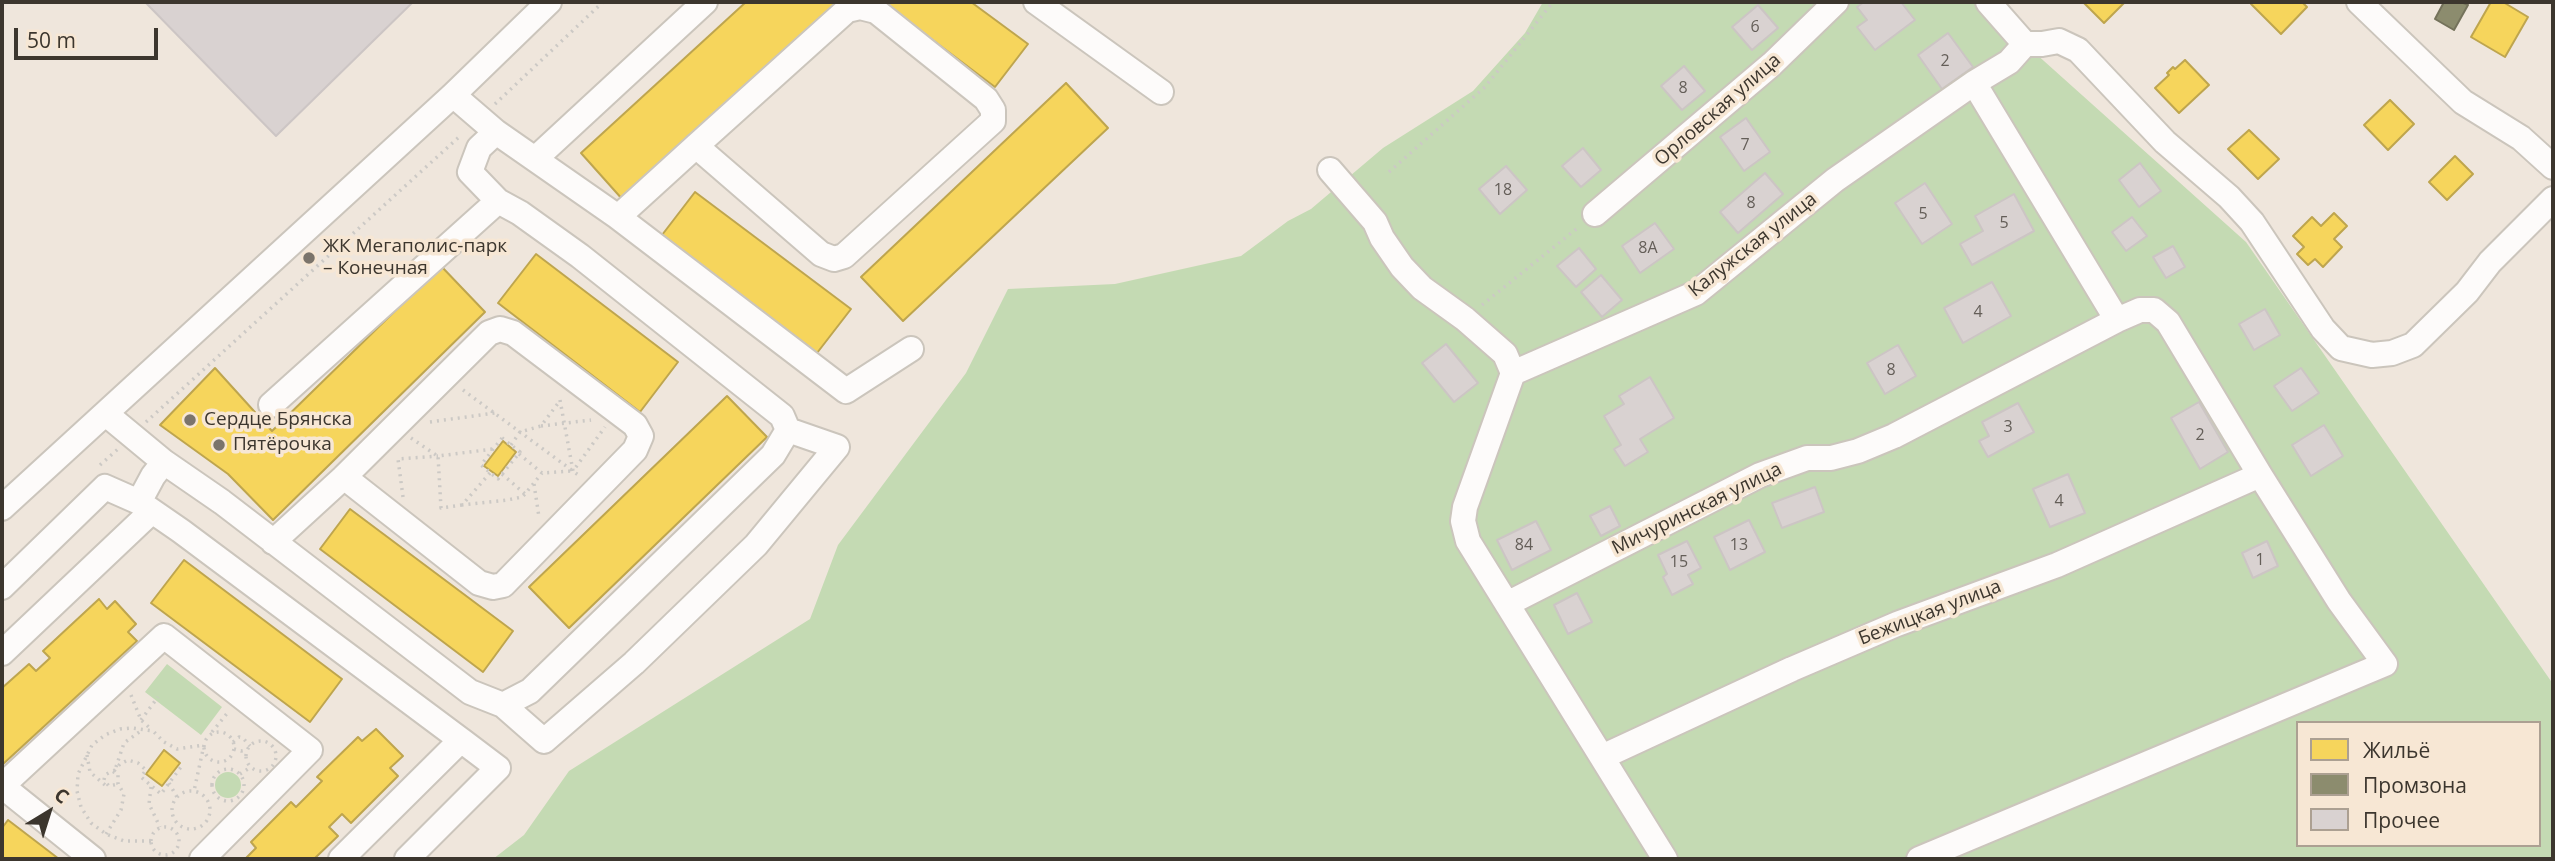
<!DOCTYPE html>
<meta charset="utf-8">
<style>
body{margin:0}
#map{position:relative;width:2555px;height:861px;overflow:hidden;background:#efe6dc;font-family:"Open Sans",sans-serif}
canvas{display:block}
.frame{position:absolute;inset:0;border:4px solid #3c362e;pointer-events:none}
.legend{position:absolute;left:2296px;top:721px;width:245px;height:126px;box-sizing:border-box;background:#f7e7d4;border:2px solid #aca092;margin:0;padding:9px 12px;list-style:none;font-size:21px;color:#3c362e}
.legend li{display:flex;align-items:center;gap:14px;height:35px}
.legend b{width:35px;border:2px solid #aca092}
.north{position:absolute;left:14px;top:777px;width:70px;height:70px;-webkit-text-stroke:5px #f7e7d4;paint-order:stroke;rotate:38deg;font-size:19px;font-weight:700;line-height:28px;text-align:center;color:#3c362e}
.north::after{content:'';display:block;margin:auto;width:24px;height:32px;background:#3c362e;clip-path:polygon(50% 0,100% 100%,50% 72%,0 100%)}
.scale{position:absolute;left:14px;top:28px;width:144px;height:32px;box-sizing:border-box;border:4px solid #3c362e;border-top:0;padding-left:9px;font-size:21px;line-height:24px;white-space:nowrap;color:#3c362e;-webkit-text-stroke:5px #f7e7d4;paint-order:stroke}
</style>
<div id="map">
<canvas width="2555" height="861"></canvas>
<div class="frame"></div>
<ul class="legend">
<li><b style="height:19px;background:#f6d55c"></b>Жильё</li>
<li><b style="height:19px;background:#8c8c6e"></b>Промзона</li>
<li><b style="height:19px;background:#d9d2d1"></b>Прочее</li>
</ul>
<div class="north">С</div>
<div class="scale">50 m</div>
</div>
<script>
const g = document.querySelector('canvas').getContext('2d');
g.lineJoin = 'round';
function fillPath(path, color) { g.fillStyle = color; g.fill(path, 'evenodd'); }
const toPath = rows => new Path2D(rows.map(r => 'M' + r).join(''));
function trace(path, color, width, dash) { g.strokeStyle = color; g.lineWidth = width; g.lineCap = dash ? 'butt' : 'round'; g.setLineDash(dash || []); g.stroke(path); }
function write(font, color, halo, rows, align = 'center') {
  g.font = font + ' "Open Sans",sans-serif'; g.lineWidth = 7; g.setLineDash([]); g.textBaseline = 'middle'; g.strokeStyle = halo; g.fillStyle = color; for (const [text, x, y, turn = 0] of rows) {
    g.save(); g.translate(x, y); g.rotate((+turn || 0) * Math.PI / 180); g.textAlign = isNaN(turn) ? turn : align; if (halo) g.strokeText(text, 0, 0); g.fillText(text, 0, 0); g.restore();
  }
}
const green = toPath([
 [1543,2,1986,2,2025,44,2246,242,2553,684,2553,859,493,859,524,835,569,771,810,619,838,545,966,373,1008,289,1115,284,1241,256,1288,221,1311,209,1383,148,1473,91,1525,33],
 [2298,723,2539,723,2539,845,2298,845],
 [167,664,222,707,201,735,145,692],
 '215 785a13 13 0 1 1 26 0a13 13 0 1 1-26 0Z'
]);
const homes = toPath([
 [746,2,833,2,836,5,623,200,581,153,746,2],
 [882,2,971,2,1028,44,995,87,882,2],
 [2083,2,2125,2,2104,23,2083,2],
 [2254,2,2302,2,2307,7,2281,34,2251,4,2254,2],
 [2491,2,2503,2,2528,17,2505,57,2471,37,2491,2],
 [2185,60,2209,85,2179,113,2155,88,2169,75,2167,73,2173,67,2175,69,2185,60],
 [1066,83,1108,128,903,321,861,277,1066,83],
 [2390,100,2414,124,2388,150,2364,125,2390,100],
 [2249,130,2279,159,2258,179,2228,149,2249,130],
 [2455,156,2473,174,2447,200,2429,182,2455,156],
 [695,192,851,309,817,353,662,235,695,192],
 [2334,213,2347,226,2334,239,2342,247,2323,267,2315,259,2308,265,2297,254,2304,247,2293,236,2312,217,2321,226,2334,213],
 [536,254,678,362,640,412,498,303,536,254],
 [441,266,485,312,273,520,228,474,160,425,215,368,272,431,441,266],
 [727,396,767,437,569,628,529,587,727,396],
 [503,441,516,452,498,476,484,466,503,441],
 [350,509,513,631,483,672,320,549,350,509],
 [184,560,342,679,310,722,151,603,184,560],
 [99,599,107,609,115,601,136,624,128,632,137,641,2,765,2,688,29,664,36,671,50,658,43,651,99,599],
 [376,729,403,756,390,768,398,776,351,823,342,814,329,827,338,836,314,859,245,859,256,848,251,842,291,802,296,807,322,781,317,777,358,737,362,741,376,729],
 [164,750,180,763,162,786,146,774,164,750],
 [8,820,59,859,2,859,2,828,8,820]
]);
const industry = toPath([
 [2444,2,2461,2,2468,5,2454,30,2435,19,2444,2]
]);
const building = toPath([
 [145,2,413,2,276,136,145,2],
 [1864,2,1901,2,1915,20,1875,50,1857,27,1867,20,1857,7,1864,2],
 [1758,5,1778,28,1752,50,1732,27,1758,5],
 [1948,33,1973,67,1942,89,1918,55,1948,33],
 [1684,66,1705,91,1682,110,1661,86,1684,66],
 [1746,118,1770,152,1744,171,1720,137,1746,118],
 [1583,148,1601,170,1581,187,1562,166,1583,148],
 [2140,163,2161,191,2139,207,2119,180,2140,163],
 [1506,166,1527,190,1500,214,1479,189,1506,166],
 [1765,173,1783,194,1738,233,1720,212,1765,173],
 [1925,183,1952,224,1922,244,1895,203,1925,183],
 [2014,194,2034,231,1972,265,1960,244,1983,231,1975,216,2014,194],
 [2132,217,2147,236,2126,251,2112,232,2132,217],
 [1655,223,1674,249,1640,273,1622,246,1655,223],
 [2173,246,2185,267,2166,278,2153,257,2173,246],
 [1579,248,1596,269,1576,287,1557,266,1579,248],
 [1601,275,1622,300,1602,317,1581,292,1601,275],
 [1992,282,2011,316,1963,343,1944,308,1992,282],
 [2265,309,2280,335,2254,350,2239,324,2265,309],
 [1446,344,1478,383,1454,402,1422,363,1446,344],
 [1898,345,1916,376,1885,394,1867,363,1898,345],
 [2301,368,2319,393,2292,411,2274,386,2301,368],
 [1650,377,1674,418,1640,439,1648,452,1625,466,1614,449,1621,445,1604,416,1624,404,1619,396,1650,377],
 [2199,402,2228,452,2200,469,2171,418,2199,402],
 [2018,403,2034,432,1988,457,1979,441,1989,436,1982,422,2018,403],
 [2324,425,2343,456,2311,476,2292,445,2324,425],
 [2068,474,2085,513,2050,527,2033,489,2068,474],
 [1815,487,1824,512,1782,528,1772,503,1815,487],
 [1610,506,1620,526,1601,536,1590,516,1610,506],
 [1749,520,1765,552,1730,570,1714,537,1749,520],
 [1536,521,1551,550,1512,570,1497,540,1536,521],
 [1687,541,1701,568,1688,575,1693,584,1672,595,1663,577,1667,574,1658,555,1687,541],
 [2267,541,2278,566,2253,578,2242,553,2267,541],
 [1577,593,1592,622,1568,634,1554,605,1577,593]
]);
const path = toPath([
 [495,104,603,2],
 [1389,172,1485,87,1553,2],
 [1482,305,1580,226],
 [463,390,581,477],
 [560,400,573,471,605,427],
 [146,422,459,137],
 [430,422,495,413],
 [541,426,591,420],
 [411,438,436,455],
 [502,438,520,452,498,479,481,465,502,438],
 [511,445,520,432,541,426,559,402],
 [519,454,542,473,572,471],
 [100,465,118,449],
 [490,473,462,505,507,500,522,497,525,494],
 [502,474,525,494,542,473],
 [534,484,539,517],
 [403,497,398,459,438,456],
 [462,505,441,508,438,456,493,449],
 [131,695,141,720,152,730],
 [141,720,158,697],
 [212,732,229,711],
 '204 747a15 15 0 1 1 30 0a15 15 0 1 1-30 0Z',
 '246 756a15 15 0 1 1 30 0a15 15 0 1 1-30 0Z',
 [233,742,239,737,243,738,250,746],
 [234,749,241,751,247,750],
 [87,755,90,772,105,785],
 [116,767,124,743,142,730],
 '212 785a16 16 0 1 1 32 0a16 16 0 1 1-32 0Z',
 [114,771,120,764,128,760,138,763,146,770,141,777,161,794,181,767],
 [240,774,251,767],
 [169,783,177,797],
 [151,787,149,804,160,827],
 '172 810a19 19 0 1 1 38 0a19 19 0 1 1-38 0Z',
 '151 841a14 14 0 1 1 28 0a14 14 0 1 1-28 0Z',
 [106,834,121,810,124,794,118,784,118,774,112,771,105,775,104,780,109,786,118,784],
 [151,841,124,841,106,834,91,823,81,807,77,791,78,774,92,745,105,735,120,729,132,728,153,731,164,742,177,749,204,745,194,791]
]);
const minor = toPath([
 [1036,2,1161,92],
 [1988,2,2025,44],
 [2359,2,2463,102,2521,138,2553,167],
 [453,95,496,132,618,217,846,391,911,349],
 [535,159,705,2],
 [1330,170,1375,222,1382,238,1402,267,1422,288,1465,319,1505,354,1513,373,1465,507,1463,521,1468,541,1665,859],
 [498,201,520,213,580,256,782,416,788,430,837,447,756,545,634,663,544,741,503,705],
 [1595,214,1772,64,1836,2],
 [618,217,696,146,847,10,860,7,876,11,986,99,993,110,993,121,844,256,834,259,821,254,696,146],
 [1513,373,1696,293,1835,180,1974,83,2009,62,2025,44,2042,44,2059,41,2078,50,2165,142,2229,197,2252,222,2323,329,2341,348,2372,355,2392,353,2413,345,2467,292,2490,262,2553,199],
 [271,405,498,201,470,172,479,148,496,132],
 [106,414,164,462,222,502,470,692,503,705,530,691,773,455,788,430],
 [139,502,153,476,164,462],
 [2,508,453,95,549,2],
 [273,542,344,477,489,333,500,329,513,333,635,425,641,436,635,450,503,585,493,587,479,583,344,477],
 [2,587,105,487,139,502,181,531,461,740,341,859],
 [1507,604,1760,475,1807,458,1831,458,1858,451,1894,436,2117,320],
 [2,653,152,511],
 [1602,757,1792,669,1897,624,2057,565,2260,475],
 [2,786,164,636,310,750,202,859],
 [2,786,93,859],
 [407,859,498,768,461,740],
 [1919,859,2385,664,2339,601,2260,475,2168,322,2154,310,2140,310,2117,320,1974,83]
]);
const markers = [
 [309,258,7,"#7b746b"],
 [190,420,7,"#7b746b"],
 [219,445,7,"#7b746b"]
];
const numberNames = [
 ["6",1755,27],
 ["2",1945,61],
 ["8",1683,88],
 ["7",1745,145],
 ["18",1503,190],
 ["8",1751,203],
 ["5",1923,214],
 ["5",2004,223],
 ["8А",1648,248],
 ["4",1978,312],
 ["8",1891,370],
 ["3",2008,427],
 ["2",2200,435],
 ["4",2059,501],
 ["84",1524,545],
 ["13",1739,545],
 ["1",2260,560],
 ["15",1679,562]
];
const streetNames = [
 ["Орловская улица",1718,110,-41],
 ["Калужская улица",1753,245,-38],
 ["Мичуринская улица",1697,509,-26],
 ["Бежицкая улица",1930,613,-21]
];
const poiNames = [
 ["ЖК Мегаполис-парк",323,247],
 ["– Конечная",323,269],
 ["Сердце Брянска",204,420],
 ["Пятёрочка",233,445]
];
fillPath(green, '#c4dab3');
fillPath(homes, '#f6d55c');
trace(homes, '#bea54e', 2);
fillPath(industry, '#8c8c6e');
trace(industry, '#74725b', 2);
fillPath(building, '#d9d2d1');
trace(building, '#ccc5c4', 2);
trace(minor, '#cbc5bc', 28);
trace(path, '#ccc9c5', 3.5, [2, 5]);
trace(minor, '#fdfbfa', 24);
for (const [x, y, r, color] of markers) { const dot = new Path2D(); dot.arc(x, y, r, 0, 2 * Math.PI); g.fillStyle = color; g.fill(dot); trace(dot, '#f7e7d4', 2.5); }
write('16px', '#645e58', null, numberNames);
write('19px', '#3c362e', '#f7e7d4', streetNames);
write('19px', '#3c362e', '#f7e7d4', poiNames, 'left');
</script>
